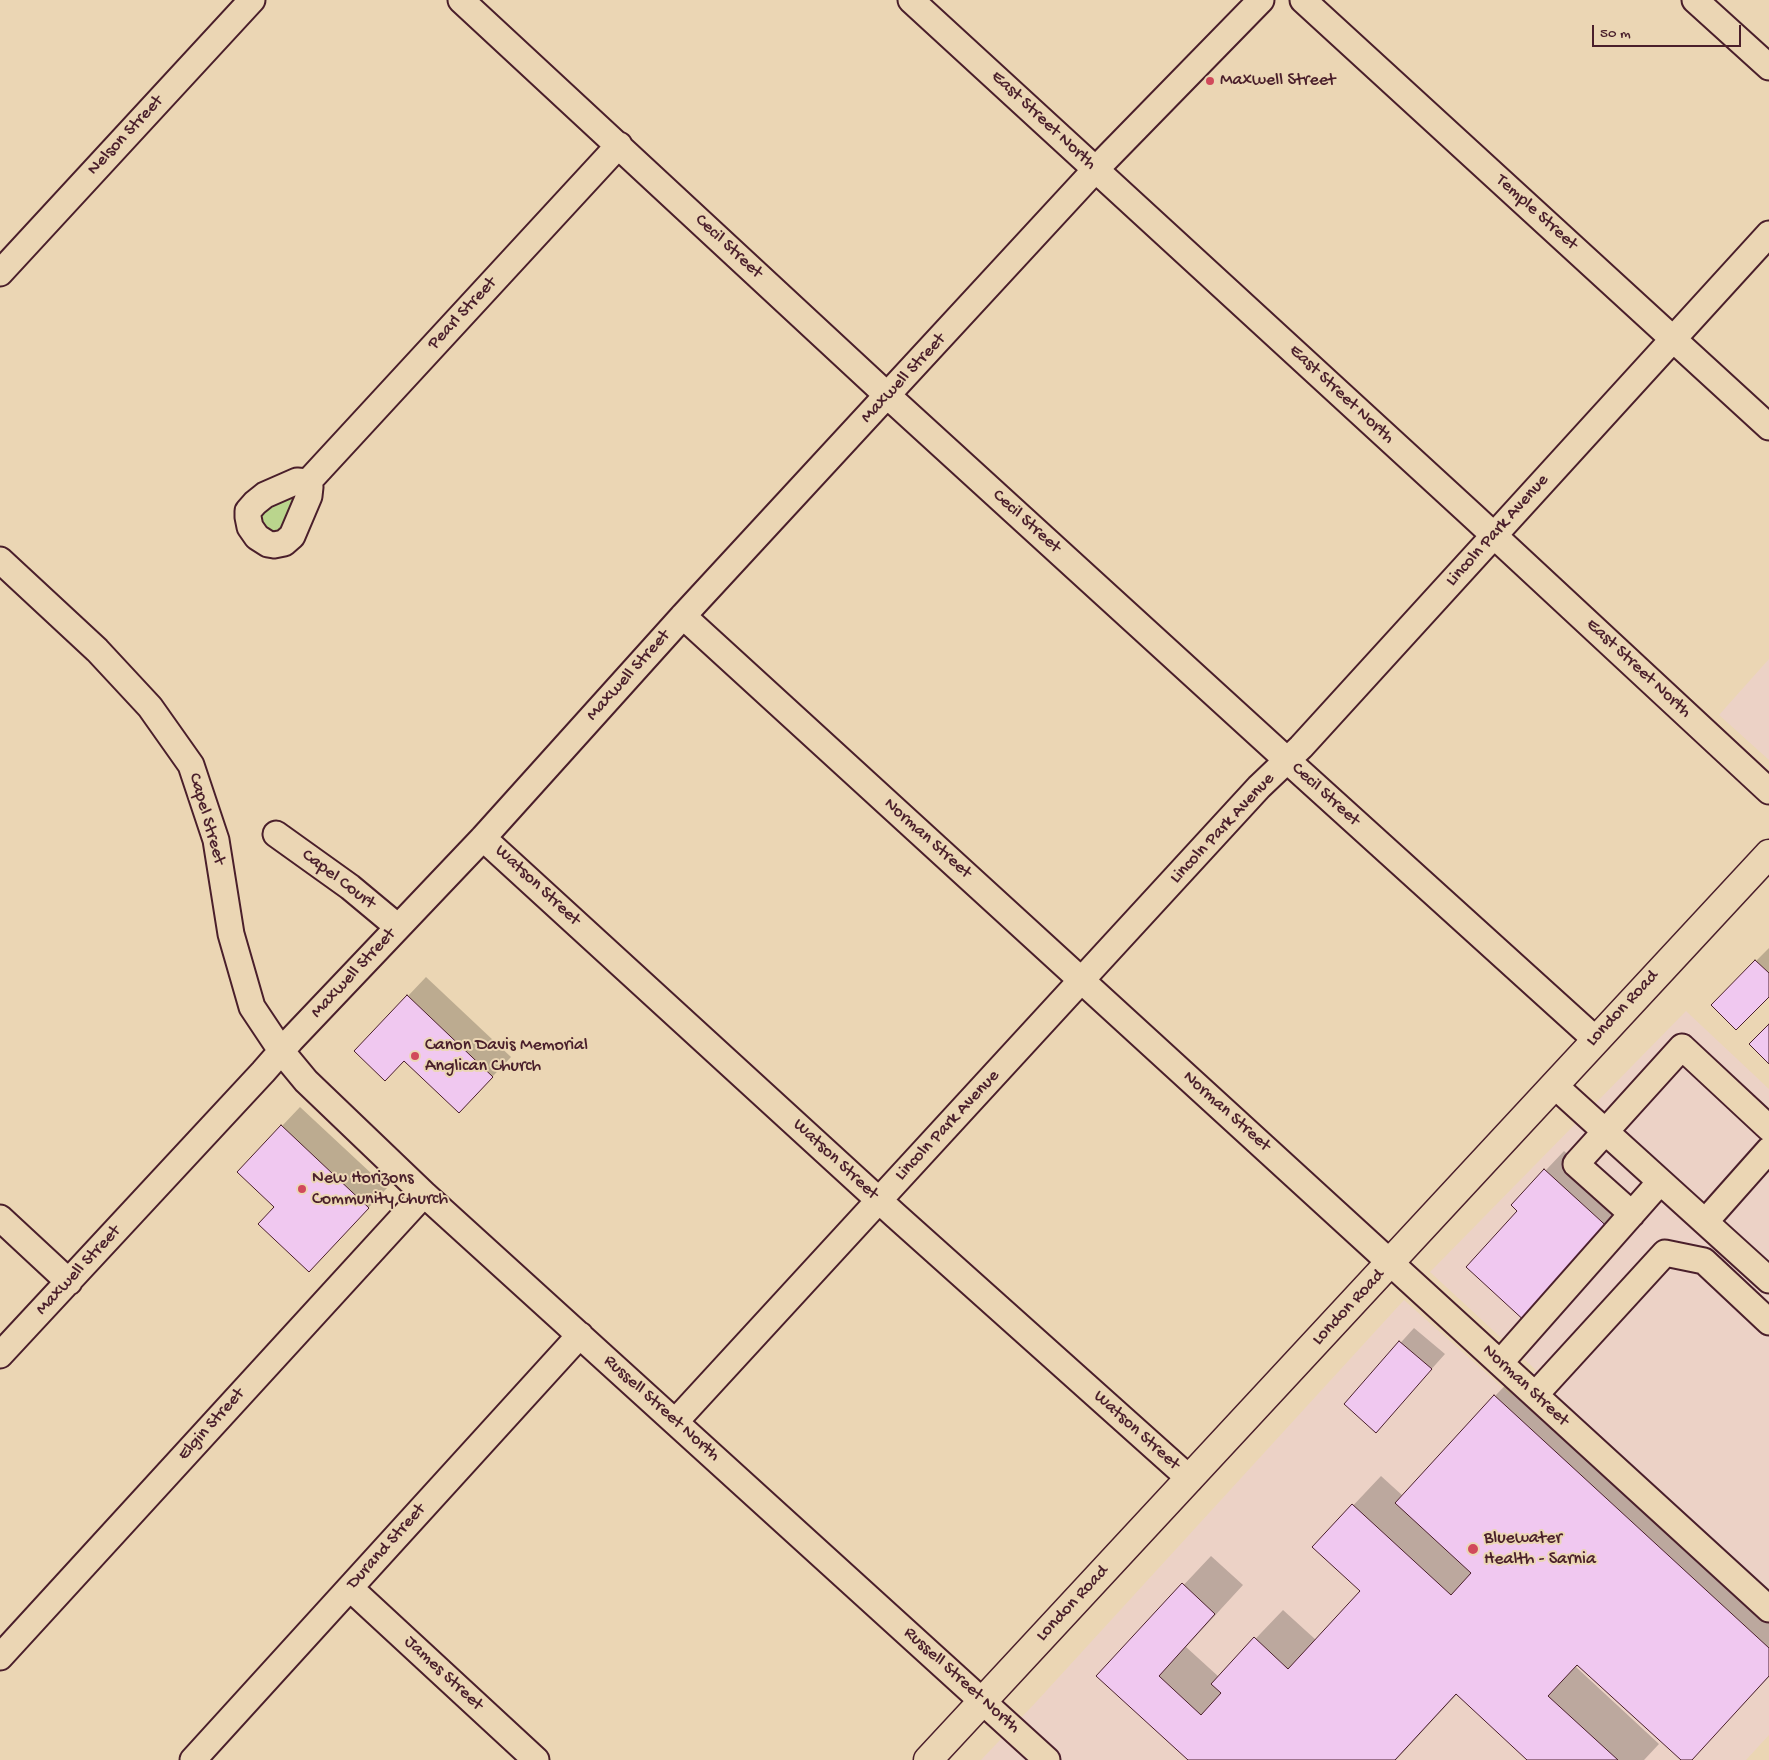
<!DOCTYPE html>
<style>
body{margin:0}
#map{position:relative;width:1769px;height:1760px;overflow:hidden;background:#ebd6b4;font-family:"Gochi Hand",sans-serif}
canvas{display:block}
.scale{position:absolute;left:1592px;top:25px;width:149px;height:22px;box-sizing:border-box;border:2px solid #4a1f2b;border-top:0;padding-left:6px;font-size:15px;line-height:18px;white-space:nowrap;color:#4a1f2b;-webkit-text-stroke:4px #ebd6b4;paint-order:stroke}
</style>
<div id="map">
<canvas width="1769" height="1760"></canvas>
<div class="scale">50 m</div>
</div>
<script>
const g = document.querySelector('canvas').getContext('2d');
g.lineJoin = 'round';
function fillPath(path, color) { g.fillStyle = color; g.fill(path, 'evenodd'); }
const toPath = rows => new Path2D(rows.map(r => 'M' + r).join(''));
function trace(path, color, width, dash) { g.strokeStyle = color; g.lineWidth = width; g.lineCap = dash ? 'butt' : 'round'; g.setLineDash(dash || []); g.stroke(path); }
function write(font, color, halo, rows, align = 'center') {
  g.font = font + ' "Gochi Hand",sans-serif'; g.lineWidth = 4; g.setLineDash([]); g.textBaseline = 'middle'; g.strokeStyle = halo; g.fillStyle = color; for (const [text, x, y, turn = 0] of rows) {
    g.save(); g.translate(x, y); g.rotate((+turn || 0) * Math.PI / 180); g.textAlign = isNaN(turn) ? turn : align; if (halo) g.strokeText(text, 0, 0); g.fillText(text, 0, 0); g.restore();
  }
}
const built = toPath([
 [1769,659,1769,760,1719,715],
 [1686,1011,1769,1089,1769,1735,1746,1760,981,1760,1037,1701,1404,1300,1512,1396,1536,1370,1430,1272]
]);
const green = toPath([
 [294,493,298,495,283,530,272,533,263,528,260,515,264,509]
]);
const shadow = toPath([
 [1769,948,1769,995,1712,1005],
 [426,977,511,1057,478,1092,408,996],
 [300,1107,387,1188,328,1251,276,1207,282,1126],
 [1564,1151,1631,1212,1547,1303,1519,1211,1513,1205],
 [1414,1328,1445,1354,1376,1431,1345,1404],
 [1523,1367,1769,1594,1769,1677,1691,1760,1682,1760,1578,1664,1576,1667,1659,1744,1644,1760,1529,1760,1457,1694,1396,1760,1190,1760,1098,1676,1211,1556,1243,1585,1186,1647,1219,1677,1283,1610,1316,1640,1362,1591,1314,1547,1381,1476,1403,1496,1495,1396]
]);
const building = toPath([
 [1755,960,1769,973,1769,997,1736,1030,1711,1005,1755,960],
 [407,995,493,1077,459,1113,404,1061,385,1081,354,1051,407,995],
 [1769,1024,1769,1064,1749,1044,1769,1024],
 [281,1125,369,1208,309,1272,258,1224,274,1207,237,1172,281,1125],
 [1544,1169,1613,1232,1528,1324,1466,1267,1517,1211,1511,1205,1544,1169],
 [1399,1341,1432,1369,1376,1433,1344,1404,1399,1341],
 [1494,1395,1769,1648,1769,1676,1692,1760,1681,1760,1577,1665,1548,1696,1618,1760,1527,1760,1456,1694,1395,1760,1188,1760,1096,1676,1182,1583,1215,1614,1159,1676,1201,1715,1221,1693,1211,1684,1254,1637,1288,1669,1360,1591,1312,1547,1352,1504,1451,1595,1471,1573,1395,1503,1494,1395]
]);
const minor = toPath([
 [461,0,888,396,1288,761,1595,1039],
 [911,0,1473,516,1769,791],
 [1303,0,1769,427],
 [1695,0,1769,67],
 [0,273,252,0],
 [308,482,310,487,309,496,292,536,284,543,274,545,268,544,257,537,250,527,248,517,248,511,255,503,265,495,297,481,308,482,619,145],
 [0,560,97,650,150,707,191,765,216,840,231,934,252,1007,282,1052,306,1081,424,1194,1047,1760],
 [683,616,1769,1609],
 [276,834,350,887,398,927],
 [483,838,895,1215,1190,1479],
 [1554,1085,1769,1280],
 [1632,1214,1576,1164,1682,1047,1769,1128],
 [0,1218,69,1282],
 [1705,1222,1769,1150],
 [0,1355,263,1072,291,1040,483,838,683,616,1096,169,1261,0],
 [1500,1363,1660,1182],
 [1535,1395,1665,1253,1704,1261,1769,1322],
 [675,1422,1259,787,1301,747,1769,234],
 [350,1588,536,1760],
 [0,1657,424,1194],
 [193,1760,580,1335]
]);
const major = toPath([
 [928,1760,1769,854]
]);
const markers = [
 [1210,81,5,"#d1495b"],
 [415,1056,5,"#d1495b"],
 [302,1189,5,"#d1495b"],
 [1473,1549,6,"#d1495b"]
];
const poiNames = [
 ["Maxwell Street",1220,81],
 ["Canon Davis Memorial",425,1046],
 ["Anglican Church",425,1067],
 ["New Horizons",312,1179],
 ["Community Church",312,1200],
 ["Bluewater",1484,1539],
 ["Health - Sarnia",1484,1560]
];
const streetNames = [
 ["East Street North",1043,121,43],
 ["Nelson Street",126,136,-47],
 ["Temple Street",1536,213,42],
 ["Cecil Street",728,247,43],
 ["Pearl Street",463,314,-47],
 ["Maxwell Street",904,379,-47],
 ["East Street North",1341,395,43],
 ["Cecil Street",1026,522,42],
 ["Lincoln Park Avenue",1498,531,-48],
 ["East Street North",1638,669,43],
 ["Maxwell Street",629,676,-48],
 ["Cecil Street",1325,795,42],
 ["Capel Street",206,819,74],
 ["Lincoln Park Avenue",1223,829,-47],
 ["Norman Street",927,839,42],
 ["Capel Court",338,880,37],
 ["Watson Street",537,886,43],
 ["Maxwell Street",354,974,-47],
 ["London Road",1623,1009,-47],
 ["Norman Street",1226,1112,42],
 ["Lincoln Park Avenue",948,1126,-47],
 ["Watson Street",835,1160,43],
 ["Maxwell Street",79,1271,-47],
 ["London Road",1349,1308,-47],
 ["Norman Street",1525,1386,43],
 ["Russell Street North",661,1409,42],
 ["Elgin Street",212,1425,-48],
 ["Watson Street",1136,1431,42],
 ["Durand Street",387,1547,-48],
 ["London Road",1073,1604,-47],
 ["James Street",443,1674,43],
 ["Russell Street North",961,1681,42]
];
fillPath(built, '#ecd2c6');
fillPath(green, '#bad58d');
fillPath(shadow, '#0003');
fillPath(building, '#f0c8f0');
trace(building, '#4a1f2b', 1);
trace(minor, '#4a1f2b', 29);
trace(major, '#4a1f2b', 31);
trace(minor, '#ebd6b4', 25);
trace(major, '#ebd6b4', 28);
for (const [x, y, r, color] of markers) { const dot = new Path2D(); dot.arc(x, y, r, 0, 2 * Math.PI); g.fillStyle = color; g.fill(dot); trace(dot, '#ebd6b4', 2); }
write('18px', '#4a1f2b', '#ebd6b4', poiNames, 'left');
write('18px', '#4a1f2b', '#ebd6b4', streetNames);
</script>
